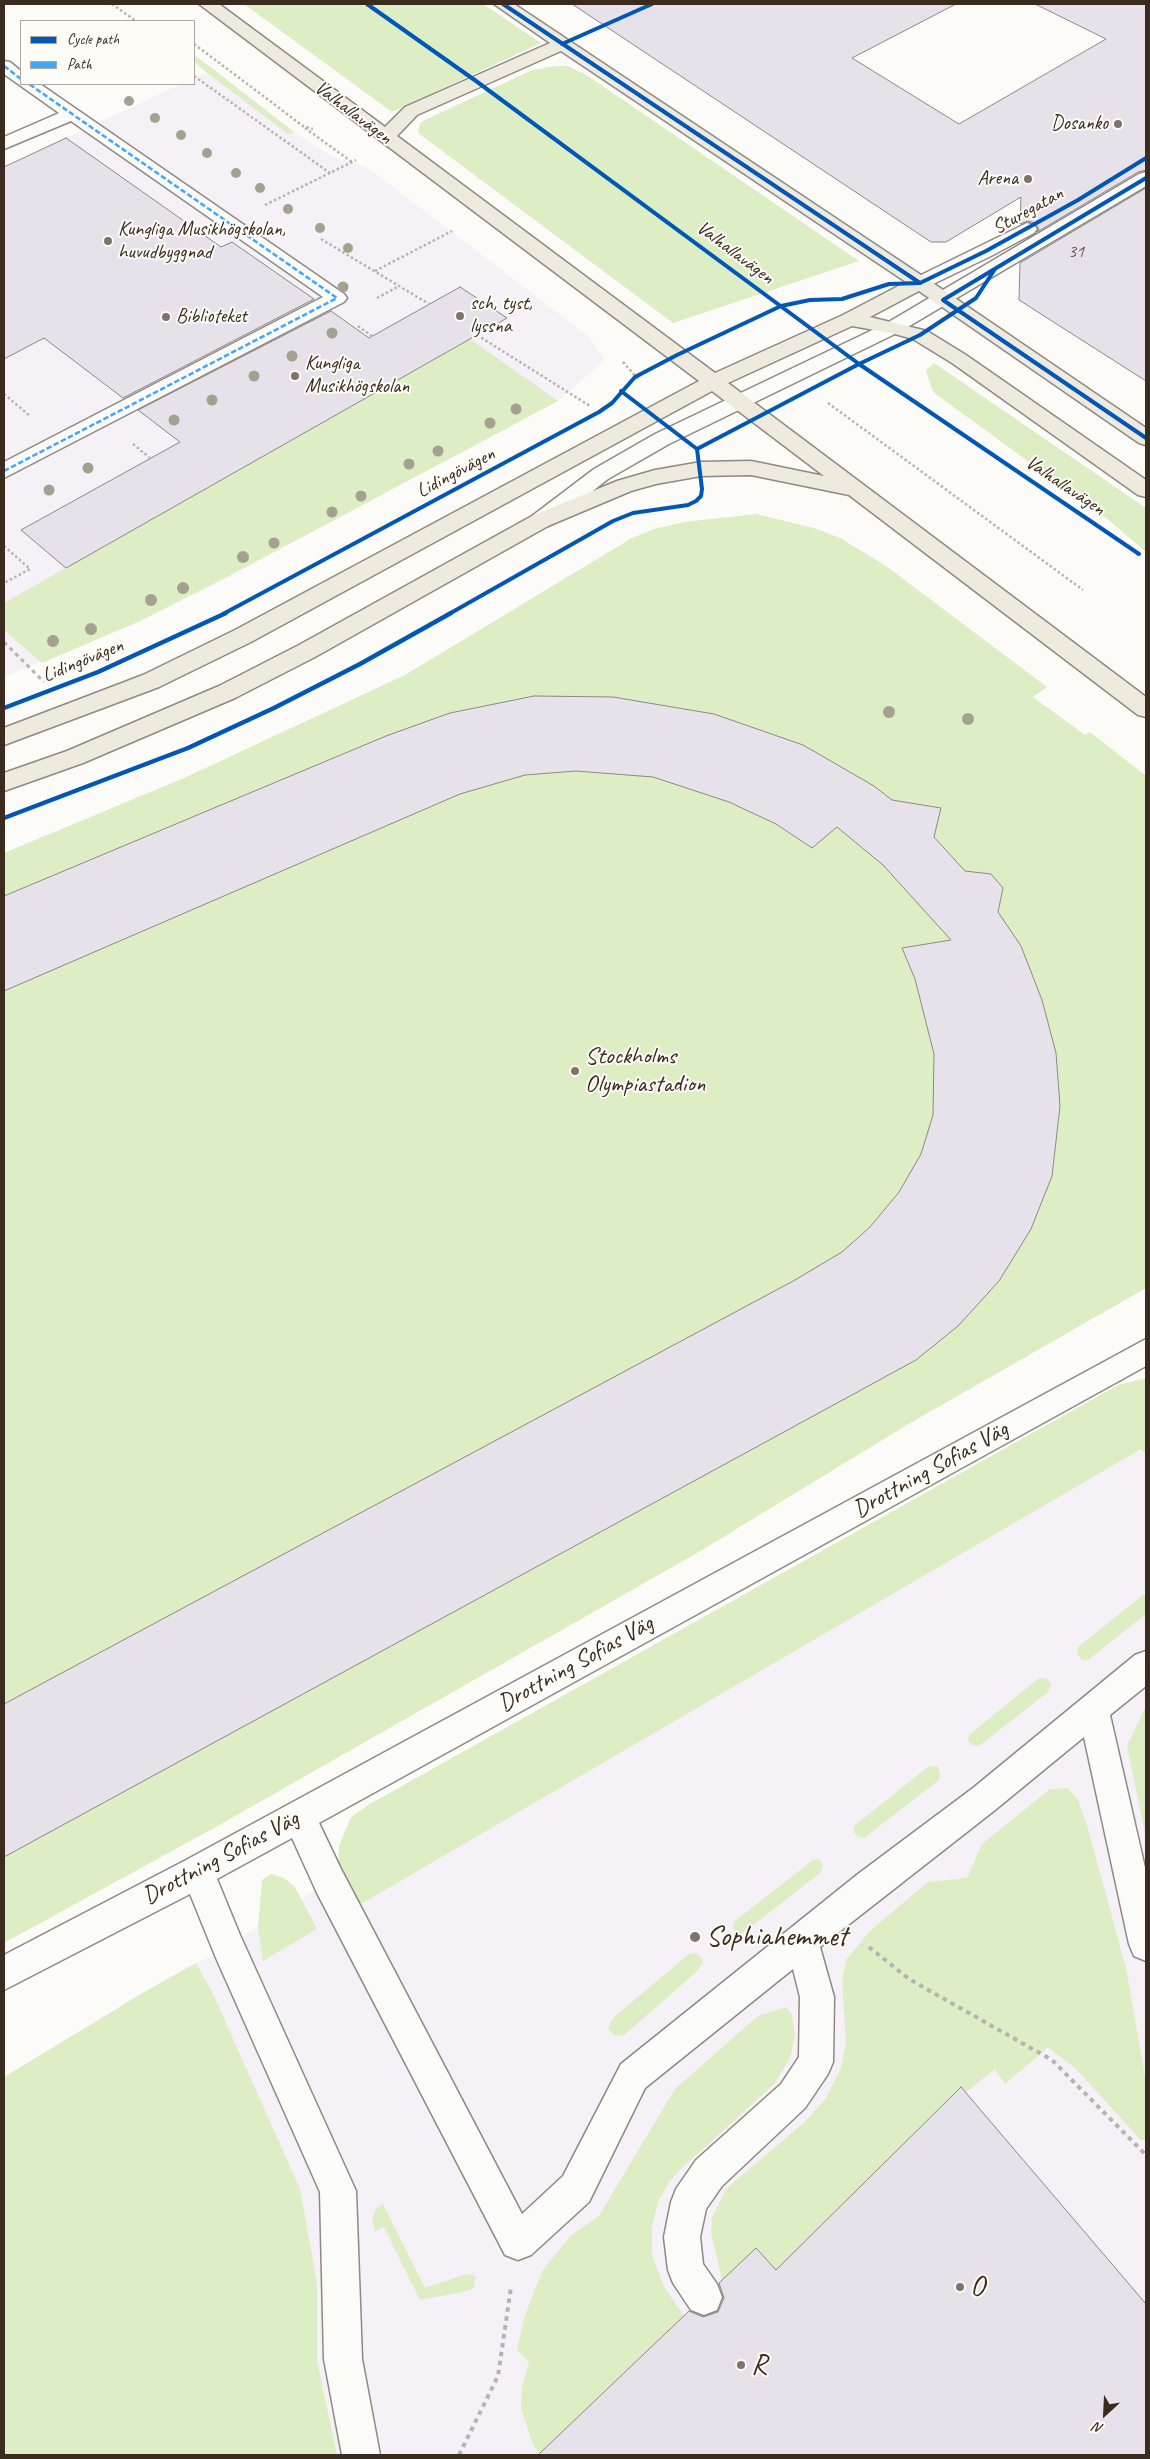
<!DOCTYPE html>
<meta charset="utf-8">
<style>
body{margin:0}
#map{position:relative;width:1150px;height:2459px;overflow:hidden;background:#fcfbf8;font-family:Caveat,sans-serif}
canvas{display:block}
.frame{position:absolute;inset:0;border:5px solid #3b2a1e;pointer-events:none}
.legend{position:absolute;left:20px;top:20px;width:175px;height:65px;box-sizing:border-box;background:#fdfcf7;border:1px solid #afa8a0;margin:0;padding:6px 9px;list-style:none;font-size:15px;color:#3b2a1e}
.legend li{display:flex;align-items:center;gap:10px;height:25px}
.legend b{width:25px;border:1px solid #afa8a0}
.north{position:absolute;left:1080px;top:2389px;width:50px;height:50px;-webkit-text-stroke:4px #fdfcf7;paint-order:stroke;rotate:205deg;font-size:14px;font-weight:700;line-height:20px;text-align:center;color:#3b2a1e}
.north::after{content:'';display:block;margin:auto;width:18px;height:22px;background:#3b2a1e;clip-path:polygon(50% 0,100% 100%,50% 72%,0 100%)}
</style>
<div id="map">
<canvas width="1150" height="2459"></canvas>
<div class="frame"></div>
<ul class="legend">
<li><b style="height:6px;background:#0057b8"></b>Cycle path</li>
<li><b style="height:6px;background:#3fa9f5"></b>Path</li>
</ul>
<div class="north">N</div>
</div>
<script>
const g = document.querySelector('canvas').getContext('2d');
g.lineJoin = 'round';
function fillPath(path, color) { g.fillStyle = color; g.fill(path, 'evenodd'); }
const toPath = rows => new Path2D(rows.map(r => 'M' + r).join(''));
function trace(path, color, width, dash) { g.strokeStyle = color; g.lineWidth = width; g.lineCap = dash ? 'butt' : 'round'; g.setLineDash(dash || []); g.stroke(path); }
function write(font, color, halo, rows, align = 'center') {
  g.font = font + ' Caveat,sans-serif'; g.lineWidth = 4; g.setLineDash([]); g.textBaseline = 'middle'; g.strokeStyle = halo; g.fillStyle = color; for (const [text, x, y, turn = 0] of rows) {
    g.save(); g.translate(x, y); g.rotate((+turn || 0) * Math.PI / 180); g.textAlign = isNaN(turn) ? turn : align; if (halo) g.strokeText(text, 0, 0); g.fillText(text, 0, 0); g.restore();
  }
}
const built = toPath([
 [213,69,294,132,331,156,367,167,588,336,605,360,558,401,229,576,140,621,4,677,4,167,181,84,194,84,194,78],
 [1146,1403,1146,2455,82,2455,146,1991,228,1946,329,1881]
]);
const green = toPath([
 [244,4,483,4,541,43,392,112],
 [194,55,213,69,294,132,288,134,206,72,194,62],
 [556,66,567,66,585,74,859,261,673,323,418,133,420,123,425,120,532,70],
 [470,339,558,401,229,576,140,621,42,663,4,630,4,603],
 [934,363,1146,508,1146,552,1110,521,933,392,926,370],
 [756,514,814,528,840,538,886,566,1047,687,1033,697,1085,735,1090,732,1146,776,1146,1288,912,1422,697,1553,214,1828,4,1943,4,853,184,778,405,675,632,538,654,529,684,522],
 [1146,1378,1146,1455,1141,1449,354,1908,338,1865,339,1846,351,1817,368,1805,1118,1385],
 [1143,1595,1146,1595,1146,1614,1088,1660,1082,1660,1077,1654,1078,1647],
 [1039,1678,1047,1679,1051,1684,1048,1692,979,1746,972,1745,968,1741,969,1735],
 [1146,1706,1146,1837,1127,1746],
 [929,1766,937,1766,940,1773,939,1780,864,1838,858,1837,854,1832,854,1826],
 [1068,1788,1078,1800,1087,1825,1126,1968,1146,2082,1146,2140,1141,2140,1076,2069,1048,2047,1005,2084,995,2069,966,2092,961,2088,776,2270,756,2248,722,2280,711,2233,712,2218,726,2189,807,2120,826,2098,841,2068,846,2043,842,1981,846,1960,870,1931,928,1882,967,1878,982,1844,1050,1789],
 [819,1859,823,1866,820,1873,743,1933,736,1933,733,1926,735,1921,813,1860],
 [271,1874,284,1878,295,1887,317,1929,263,1961,258,1928,262,1880],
 [696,1953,701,1957,703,1963,696,1972,624,2035,616,2036,608,2029,613,2018,689,1954],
 [196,1963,213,1994,300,2189,317,2283,317,2361,337,2455,4,2455,4,2077,146,1991],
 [786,2007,792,2015,795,2036,790,2058,774,2084,682,2168,669,2182,658,2202,652,2226,652,2255,664,2287,684,2316,540,2454,533,2445,521,2408,522,2388,529,2362,517,2350,525,2315,543,2270,570,2236,599,2216,675,2089,758,2016],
 [383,2204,425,2288,466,2274,476,2276,474,2288,463,2292,420,2300,384,2227,375,2231,372,2219,376,2209]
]);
const building = toPath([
 [572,4,956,4,852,58,959,124,1106,39,1035,4,1146,4,1146,170,1138,172,1037,232,1039,229,1035,223,1028,221,1020,224,1021,197,946,242,931,242,572,4],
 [66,138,221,247,232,242,314,299,123,398,44,338,4,359,4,167,66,138],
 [1146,188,1146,381,1019,300,1020,263,1146,188],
 [460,287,507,318,66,568,21,530,180,442,138,410,331,311,369,338,460,287],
 [534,696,613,697,714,714,803,745,874,786,892,800,941,808,934,837,965,871,991,874,1003,888,998,912,1021,946,1042,1000,1056,1053,1060,1106,1052,1176,1031,1229,999,1281,958,1326,916,1360,4,1857,4,1704,795,1280,842,1252,870,1227,899,1192,921,1154,933,1115,934,1054,915,979,902,948,951,940,883,865,837,827,812,848,776,824,729,802,653,777,576,771,525,775,460,794,4,991,4,896,386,736,450,713,534,696],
 [961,2087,1146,2304,1146,2455,538,2455,689,2311,703,2317,718,2312,724,2298,719,2283,756,2248,776,2270,961,2087]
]);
const pathFar2 = toPath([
 [112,4,136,21],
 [194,44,303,126,313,129],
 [194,76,330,173],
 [305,128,352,162],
 [265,205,356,160],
 [321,239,429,304],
 [375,271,452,231],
 [377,298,399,286],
 [358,326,372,336],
 [477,335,590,406],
 [623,362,639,380],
 [4,394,30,416],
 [828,403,1083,590],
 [133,444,150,458],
 [4,546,30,569,4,583]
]);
const pathFar1 = toPath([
 [4,642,44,682]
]);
const path = toPath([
 [869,1947,909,1979,1052,2060,1146,2155],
 [459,2455,498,2376,511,2287]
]);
const minor = toPath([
 [4,61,10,62,21,71,21,84,40,84,344,294,347,298,344,302,4,478,4,462,323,297,71,121,4,149,4,137,59,113,4,74,4,61],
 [1146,172,1146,186,901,331,669,444,608,479,548,526,540,528,532,526,529,521,532,516,594,469,655,434,887,323,1139,174,1146,172],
 [1027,223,1034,225,1037,229,1034,233,993,255,927,287,913,287,910,283,913,279,1027,223],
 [1146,1339,1146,1366,319,1823,341,1869,522,2214,563,2176,621,2064,858,1874,973,1788,1135,1655,1146,1651,1146,1686,1110,1715,1146,1872,1146,1961,1134,1956,1129,1944,1084,1737,995,1810,820,1947,834,1997,833,2062,828,2074,805,2108,722,2186,706,2209,700,2237,703,2264,717,2284,722,2297,717,2310,704,2315,691,2310,673,2283,668,2270,664,2237,671,2202,676,2189,696,2160,781,2084,799,2057,800,1997,793,1969,645,2088,589,2202,531,2255,518,2260,505,2255,317,1893,292,1838,217,1879,240,1935,356,2191,362,2359,380,2455,342,2455,324,2359,320,2192,216,1958,190,1894,4,1990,4,1955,186,1860,1146,1339]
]);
const major = toPath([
 [199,4,219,4,385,127,405,107,550,43,494,4,514,4,927,279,1146,428,1146,445,1139,443,919,291,870,317,927,331,966,355,1146,480,1146,497,1138,495,952,363,913,339,891,333,852,326,728,383,1146,697,1146,717,1138,715,849,495,751,475,701,476,656,484,631,491,548,526,315,657,235,698,83,763,4,791,4,773,67,751,219,686,299,645,532,516,617,481,655,470,701,462,751,461,824,476,712,391,251,642,159,687,4,745,4,728,143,675,235,630,699,381,199,4],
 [561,51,906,282,843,315,715,373,397,136,417,115,561,51]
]);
const quiet = toPath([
 [4,66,21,79],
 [4,471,337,298,29,84]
]);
const cyclewayFar1 = toPath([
 [367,4,476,81,859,364,1139,554],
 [503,4,920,283],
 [562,44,652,4],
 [1146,178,943,300,1146,438],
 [621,391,697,449],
 [223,614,599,412,612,403,635,377,677,355,781,306,810,300,842,299,889,284,920,283,986,251,1078,200,1146,158],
 [449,614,613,521,633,513,688,505,696,501,701,496,702,489,697,449,859,364,920,335,976,298,995,269]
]);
const cycleway = toPath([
 [4,708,98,672,226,613],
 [4,818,188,748,274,708,360,664,451,613]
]);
const trees = [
 [129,101,5],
 [155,118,5],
 [181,135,5],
 [207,153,5],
 [236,173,5],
 [260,188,5],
 [288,209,5],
 [320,228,5],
 [348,248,5],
 [343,287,5.5],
 [332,333,5.5],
 [292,356,5.5],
 [254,376,5.5],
 [212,400,5.5],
 [516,409,5.5],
 [174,420,5.5],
 [490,423,5.5],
 [438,451,5.5],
 [409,464,5.5],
 [88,468,5.5],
 [49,490,5.5],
 [361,496,5.5],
 [332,512,5.5],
 [274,543,5.5],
 [243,557,6],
 [183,588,6],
 [151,600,6],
 [91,629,6],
 [53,641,6],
 [889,712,6],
 [968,719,6]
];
const markers = [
 [1118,124,5,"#7f736a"],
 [1028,179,5,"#7f736a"],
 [108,241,5,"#7f736a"],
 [460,316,5,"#7f736a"],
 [166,317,5,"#7f736a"],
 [295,376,5,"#7f736a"],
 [575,1071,5,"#7f736a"],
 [695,1937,6,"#7f736a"],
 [960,2287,5,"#7f736a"],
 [741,2365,5,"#7f736a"]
];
const farNumbernames = [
 ["31",1076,252]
];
const farStreetnames = [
 ["Valhallavägen",353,113,37],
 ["Sturegatan",1028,211,-29],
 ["Valhallavägen",735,253,37],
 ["Lidingövägen",456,473,-28],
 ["Valhallavägen",1065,486,34],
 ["Lidingövägen",83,661,-22]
];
const farPoinames = [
 ["Dosanko",1108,124,"right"],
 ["Arena",1018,179,"right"],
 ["Kungliga Musikhögskolan,",118,230],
 ["huvudbyggnad",118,253],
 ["sch, tyst,",470,304],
 ["lyssna",470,327],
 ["Biblioteket",176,317],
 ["Kungliga",305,364],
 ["Musikhögskolan",305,387]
];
const poiNames = [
 ["Stockholms",585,1057],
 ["Olympiastadion",585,1085]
];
const streetNames = [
 ["Drottning Sofias Väg",931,1470,-29],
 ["Drottning Sofias Väg",576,1664,-29],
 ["Drottning Sofias Väg",221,1858,-28]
];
const nearPoinames = [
 ["Sophiahemmet",706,1937],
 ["O",970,2287],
 ["R",751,2365]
];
fillPath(built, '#f6f1f6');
fillPath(green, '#ddedc4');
fillPath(building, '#e7e2ea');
trace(building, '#8d8985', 1);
trace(minor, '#8d8985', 3);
trace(major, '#8d8985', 3);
trace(pathFar2, '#b6b4b1', 2.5, [2.5, 2.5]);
trace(pathFar1, '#b6b4b1', 3, [4, 4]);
trace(path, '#b6b4b1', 4, [4.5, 4.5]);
fillPath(minor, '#fbfbf9');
fillPath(major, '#eeeade');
trace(quiet, '#3fa9f5', 2.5, [5.5, 2.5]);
trace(cyclewayFar1, '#0057b8', 4);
trace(cycleway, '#0057b8', 4.5);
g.fillStyle = '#a5a191';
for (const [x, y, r] of trees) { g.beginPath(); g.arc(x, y, r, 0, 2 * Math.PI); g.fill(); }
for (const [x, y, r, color] of markers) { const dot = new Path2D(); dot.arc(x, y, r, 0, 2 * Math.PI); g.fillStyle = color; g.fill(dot); trace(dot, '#fdfcf7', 2); }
write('18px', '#665851', null, farNumbernames);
write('20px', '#3b2a1e', '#fdfcf7', farStreetnames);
write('20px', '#3b2a1e', '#fdfcf7', farPoinames, 'left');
write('24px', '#3b2a1e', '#fdfcf7', poiNames, 'left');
write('24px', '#3b2a1e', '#fdfcf7', streetNames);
write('29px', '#3b2a1e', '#fdfcf7', nearPoinames, 'left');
</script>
